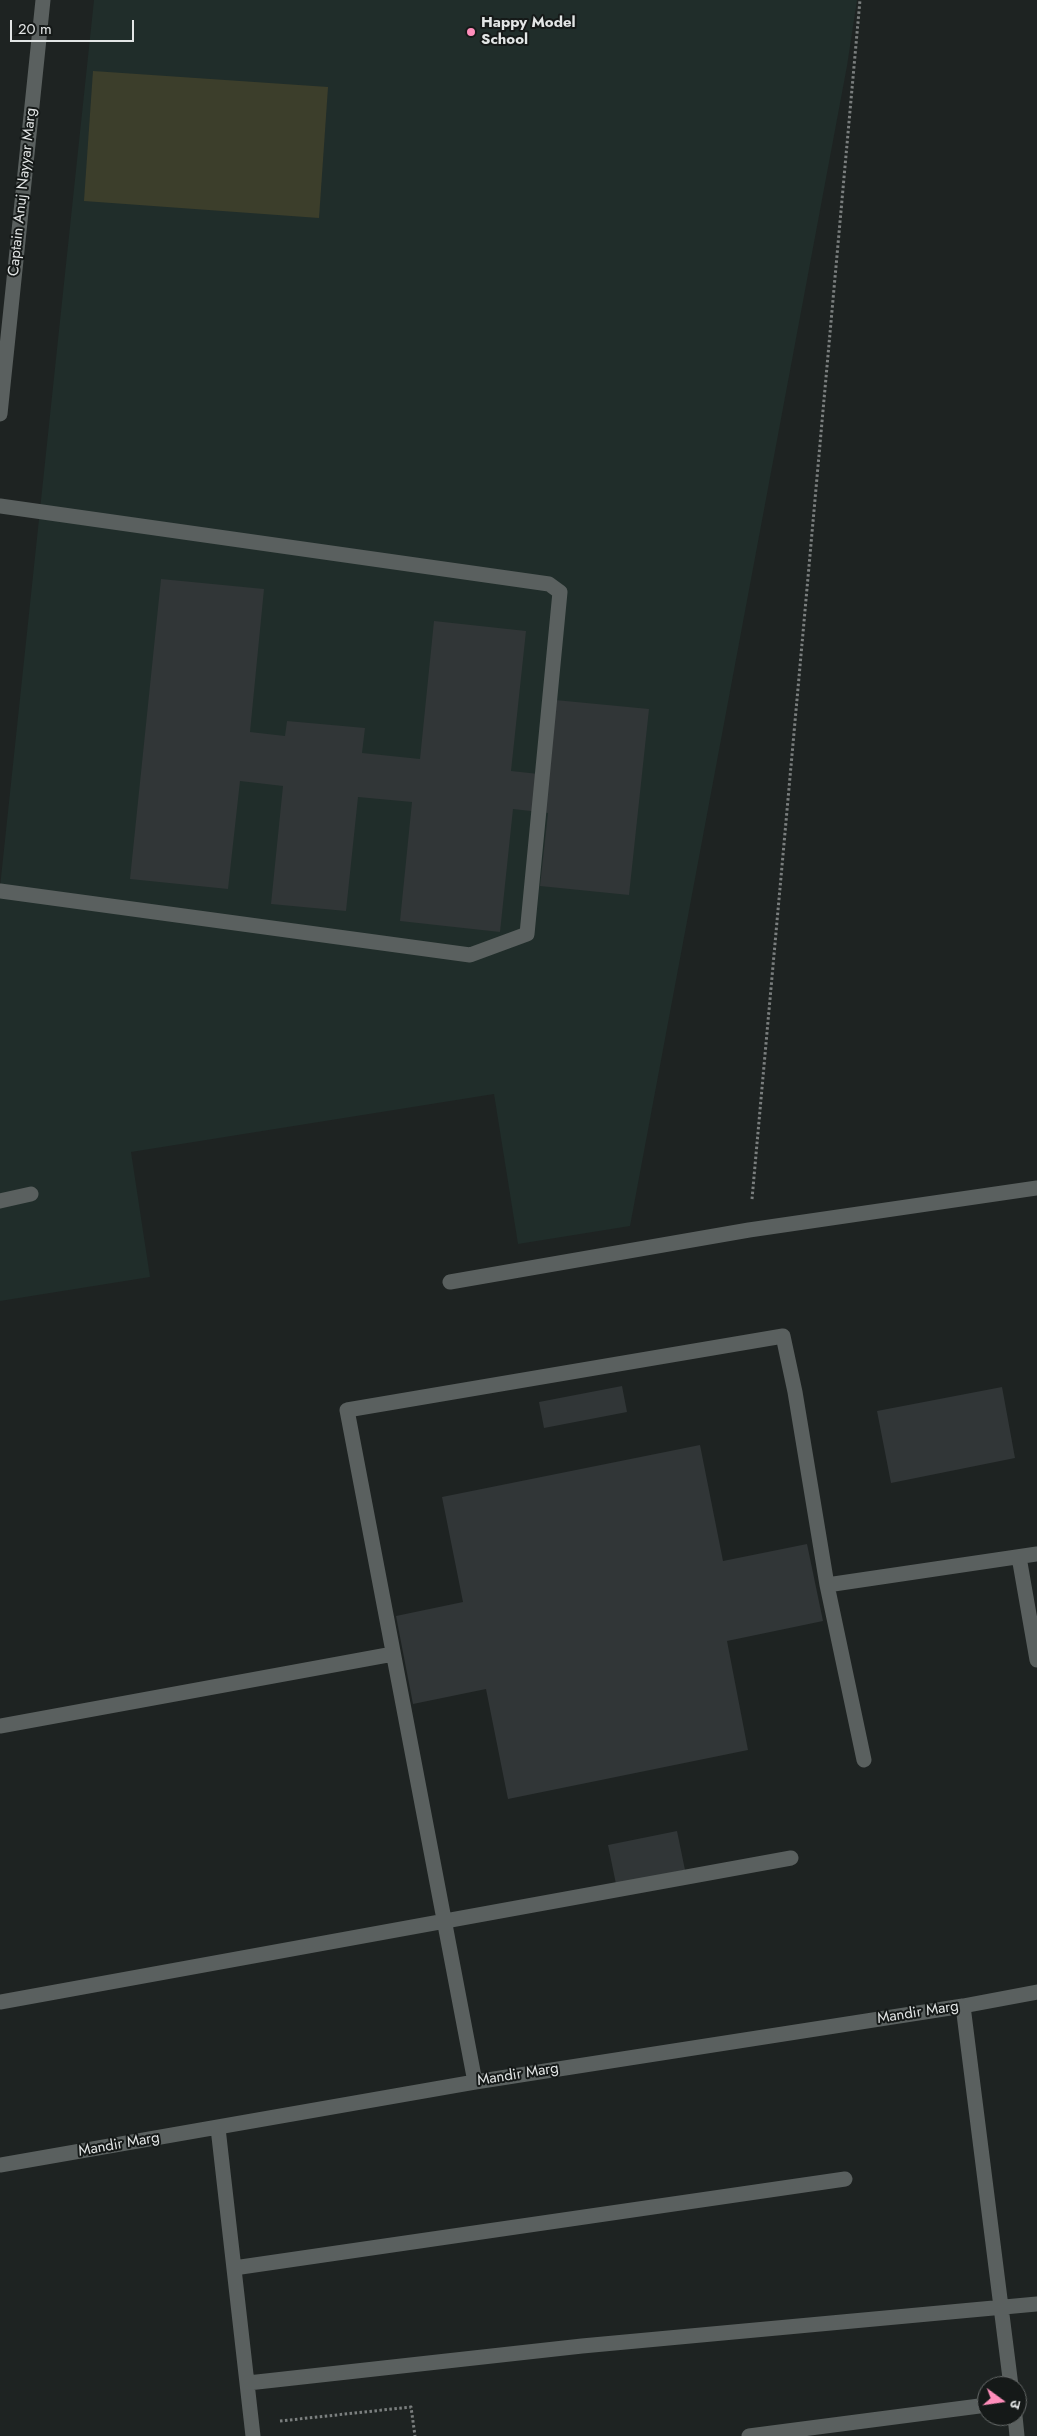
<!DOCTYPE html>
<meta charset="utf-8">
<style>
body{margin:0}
#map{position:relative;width:1037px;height:2436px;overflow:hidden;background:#1e2322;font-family:Jost,"Noto Sans Devanagari",sans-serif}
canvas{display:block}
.north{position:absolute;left:977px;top:2376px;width:50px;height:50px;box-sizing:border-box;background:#151918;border:1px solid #676b6a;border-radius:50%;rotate:104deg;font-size:14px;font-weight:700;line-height:20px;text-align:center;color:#e2e5e5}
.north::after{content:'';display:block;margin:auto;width:18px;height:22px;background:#ff8ebb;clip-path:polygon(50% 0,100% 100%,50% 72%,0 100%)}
.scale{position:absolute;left:10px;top:20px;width:124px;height:22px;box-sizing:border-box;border:2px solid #e2e5e5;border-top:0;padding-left:6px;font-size:15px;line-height:18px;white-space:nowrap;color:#e2e5e5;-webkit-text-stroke:4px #151918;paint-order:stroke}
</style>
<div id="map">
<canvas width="1037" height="2436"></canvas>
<div class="north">उ</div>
<div class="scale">20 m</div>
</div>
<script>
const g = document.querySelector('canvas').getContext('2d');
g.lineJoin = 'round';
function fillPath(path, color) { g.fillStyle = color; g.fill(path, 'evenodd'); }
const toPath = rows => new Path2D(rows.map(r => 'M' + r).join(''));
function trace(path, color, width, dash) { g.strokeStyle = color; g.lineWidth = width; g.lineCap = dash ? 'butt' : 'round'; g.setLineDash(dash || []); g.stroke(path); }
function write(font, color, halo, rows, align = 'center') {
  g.font = font + ' Jost,sans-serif'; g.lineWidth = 4; g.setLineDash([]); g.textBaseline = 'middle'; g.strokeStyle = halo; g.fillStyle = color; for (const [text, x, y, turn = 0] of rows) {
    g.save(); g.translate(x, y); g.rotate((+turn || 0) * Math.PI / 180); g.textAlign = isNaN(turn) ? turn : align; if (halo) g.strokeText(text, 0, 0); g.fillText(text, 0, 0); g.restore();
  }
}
const built = toPath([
 [94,0,857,0,847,66,630,1226,518,1244,494,1094,131,1152,150,1277,0,1301,0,887]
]);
const green = toPath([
 [93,71,328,87,319,218,84,201]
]);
const building = toPath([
 [161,579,264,589,250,732,285,736,287,721,365,728,362,753,420,759,434,621,526,631,511,771,548,775,555,700,649,709,629,895,540,886,548,813,513,809,500,932,400,921,412,802,358,797,346,911,271,904,283,786,240,781,228,889,130,879],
 [622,1386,627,1412,544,1428,539,1402],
 [1002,1387,1015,1458,891,1483,877,1411],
 [700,1445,723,1561,807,1544,823,1621,727,1641,748,1750,508,1799,486,1689,413,1704,396,1616,463,1602,442,1497],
 [677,1831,685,1870,616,1884,608,1845]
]);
const path = toPath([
 [752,1199,860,0],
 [280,2421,411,2407,415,2436]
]);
const service = toPath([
 [0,506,549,584,560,592,527,934,470,955,0,891],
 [0,1201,31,1194]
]);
const minor = toPath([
 [450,1282,749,1230,1037,1188],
 [1019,1557,1037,1660],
 [827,1585,1037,1554],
 [0,1726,393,1654],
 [0,2002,791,1858],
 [963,2006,1011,2386],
 [475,2082,347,1410,783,1336,795,1392,827,1585,864,1760],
 [218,2128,253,2436],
 [0,2165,475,2082,963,2006,1037,1992],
 [234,2268,845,2179],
 [248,2383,582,2346,1037,2304],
 [1015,2416,1017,2436],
 [749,2436,987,2405]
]);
const tertiary = toPath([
 [0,414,43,0]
]);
const markers = [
 [471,32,5,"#ff8ebb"]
];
const poiNames = [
 ["Happy Model",481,23],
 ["School",481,40]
];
const streetNames = [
 ["Captain Anuj Nayyar Marg",23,192,-84],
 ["Mandir Marg",918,2013,-9],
 ["Mandir Marg",518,2075,-9],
 ["Mandir Marg",119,2145,-10]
];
fillPath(built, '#202d2a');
fillPath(green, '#3c3e2b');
fillPath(building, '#313637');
trace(path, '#7b7f7f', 3, [2.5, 2.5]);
trace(service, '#5a605f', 15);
trace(minor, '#5a605f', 15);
trace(tertiary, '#5a605f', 15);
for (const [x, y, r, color] of markers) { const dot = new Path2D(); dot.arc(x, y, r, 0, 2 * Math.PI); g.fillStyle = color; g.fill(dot); trace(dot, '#151918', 2); }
write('bold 15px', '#e2e5e5', '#151918', poiNames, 'left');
write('15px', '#e2e5e5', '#151918', streetNames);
</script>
